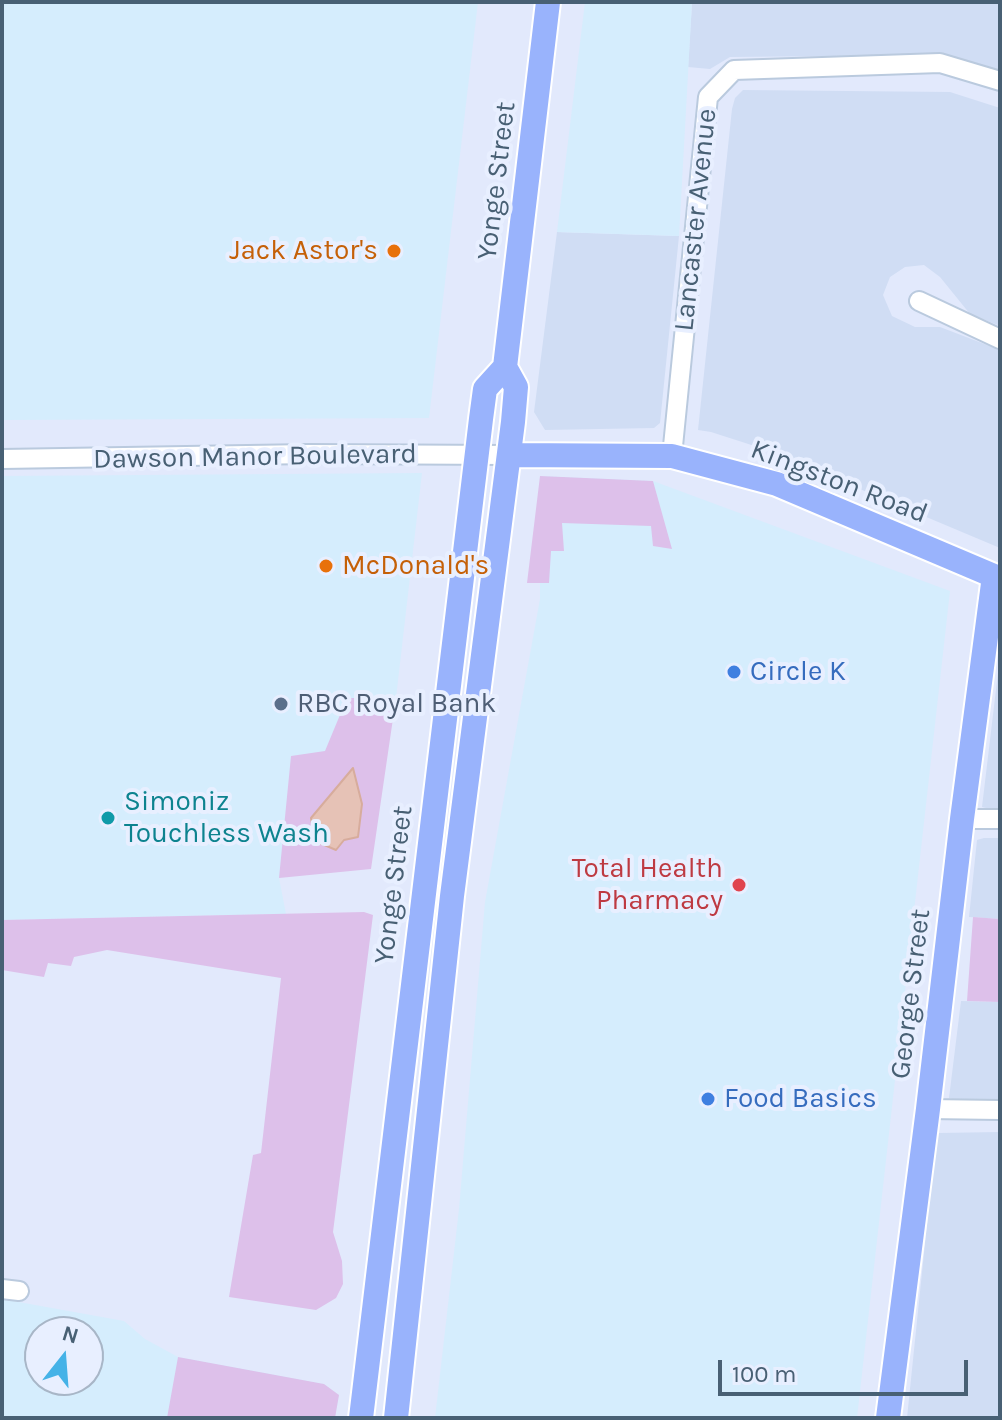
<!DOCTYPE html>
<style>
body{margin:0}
#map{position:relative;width:1002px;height:1420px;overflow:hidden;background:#e2e9fc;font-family:Karla,sans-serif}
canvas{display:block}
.frame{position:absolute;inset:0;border:4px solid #486074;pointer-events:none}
.north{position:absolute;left:24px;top:1316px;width:80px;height:80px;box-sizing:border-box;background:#e8efff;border:2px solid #a8b6c7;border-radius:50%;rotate:17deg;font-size:22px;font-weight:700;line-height:32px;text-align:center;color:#486074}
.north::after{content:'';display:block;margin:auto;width:28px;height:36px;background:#45b2e7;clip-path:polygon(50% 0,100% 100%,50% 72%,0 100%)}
.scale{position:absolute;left:718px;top:1360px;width:250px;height:36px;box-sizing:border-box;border:4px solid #486074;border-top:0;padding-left:10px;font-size:24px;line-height:28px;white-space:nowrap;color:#486074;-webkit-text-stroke:6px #e8efff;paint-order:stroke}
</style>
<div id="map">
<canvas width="1002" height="1420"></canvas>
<div class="frame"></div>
<div class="north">N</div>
<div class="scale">100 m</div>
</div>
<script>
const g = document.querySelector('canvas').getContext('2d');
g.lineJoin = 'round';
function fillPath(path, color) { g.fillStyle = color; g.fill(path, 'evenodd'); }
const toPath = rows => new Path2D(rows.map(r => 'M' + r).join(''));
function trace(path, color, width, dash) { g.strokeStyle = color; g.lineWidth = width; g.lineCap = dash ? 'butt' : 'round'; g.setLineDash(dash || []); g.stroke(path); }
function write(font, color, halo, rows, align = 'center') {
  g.font = font + ' Karla,sans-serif'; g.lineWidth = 8; g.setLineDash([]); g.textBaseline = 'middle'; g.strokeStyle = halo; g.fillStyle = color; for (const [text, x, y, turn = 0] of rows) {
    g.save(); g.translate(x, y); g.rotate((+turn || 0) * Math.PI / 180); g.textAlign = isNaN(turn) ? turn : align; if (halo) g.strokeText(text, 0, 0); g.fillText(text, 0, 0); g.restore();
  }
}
const residential = toPath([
 [692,2,1000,2,1000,72,934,55,730,57,710,69,688,67],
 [743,90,950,92,1000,108,1000,326,970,314,940,277,924,265,905,267,890,277,883,295,892,316,915,327,940,327,1000,350,1000,548,767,450,711,432,698,430,732,109,735,98],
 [557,232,679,236,660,423,654,428,545,430,534,412],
 [1000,656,1000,810,994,810,982,807],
 [984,838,1000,838,1000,919,969,917,977,840],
 [961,1001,1000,1002,1000,1103,964,1104,949,1098],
 [1000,1132,1000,1418,907,1418,935,1146,938,1133]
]);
const commercial = toPath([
 [2,2,478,2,429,418,2,420],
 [585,2,692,2,679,236,557,232],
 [422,473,396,698,347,698,279,878,286,914,2,920,2,476],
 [540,476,653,481,950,591,857,1418,435,1418,459,1209,485,902,540,599],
 [2,1299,124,1321,145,1339,178,1357,324,1384,339,1395,335,1418,2,1418],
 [40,1332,88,1332,88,1380,40,1380]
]);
const green = toPath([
 [540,476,653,481,672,549,653,546,651,526,562,523,564,551,551,551,549,583,527,583],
 [347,698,396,698,371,869,279,878,291,756,325,751],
 [364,912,373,915,333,1232,342,1261,343,1284,336,1298,316,1310,229,1297,253,1155,261,1153,281,978,107,950,74,957,71,966,48,963,44,977,2,970,2,920],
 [973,917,1000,919,1000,1002,967,1001],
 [178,1357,324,1384,339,1395,335,1418,167,1418]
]);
const water = toPath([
 [353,768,362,804,358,837,344,840,336,850,315,841,311,818,353,768]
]);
const minor = toPath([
 [919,301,1000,339],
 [672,456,708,97,734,70,940,63,1000,81],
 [2,459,309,454,509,455],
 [962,819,1000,819],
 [928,1109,1000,1110],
 [2,1289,19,1291]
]);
const major = toPath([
 [509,455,672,456,777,484,994,576,962,819,928,1109,888,1418],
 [361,1418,481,419,485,389,505,367],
 [396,1418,452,896,513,422,516,387,505,367,548,2]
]);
const markers = [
 [394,251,8,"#e8710a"],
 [326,566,8,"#e8710a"],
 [734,672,8,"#3f7fe0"],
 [281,704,8,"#5c6f8a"],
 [108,818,8,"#0f9aa8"],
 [739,885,8,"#e0444e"],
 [708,1099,8,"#3f7fe0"]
];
const streetNames = [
 ["Yonge Street",497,181,-83],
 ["Lancaster Avenue",696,220,-84],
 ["Dawson Manor Boulevard",255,457,-1],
 ["Kingston Road",839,482,21],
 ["Yonge Street",394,885,-83],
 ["George Street",911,994,-83]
];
const foodNames = [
 ["Jack Astor's",378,251],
 ["McDonald's",342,566,"left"]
];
const shopNames = [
 ["Circle K",750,672],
 ["Food Basics",724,1099]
];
const serviceNames = [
 ["RBC Royal Bank",297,704]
];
const cultureNames = [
 ["Simoniz",124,802],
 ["Touchless Wash",124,834]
];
const healthNames = [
 ["Total Health",723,869],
 ["Pharmacy",723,901]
];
fillPath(residential, '#d0ddf4');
fillPath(commercial, '#d5edfd');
fillPath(green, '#ddc0ea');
fillPath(water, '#e6c2b6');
trace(water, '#d7ac9c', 2);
trace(minor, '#bacade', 22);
trace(major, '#fff', 28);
trace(minor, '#fff', 18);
trace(major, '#99b3fc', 24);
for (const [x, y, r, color] of markers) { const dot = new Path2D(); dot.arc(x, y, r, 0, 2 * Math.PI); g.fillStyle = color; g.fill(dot); trace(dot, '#e8efff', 3); }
write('28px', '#486074', '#e8efff', streetNames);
write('28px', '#c56008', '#e8efff', foodNames, 'right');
write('28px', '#366cbe', '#e8efff', shopNames, 'left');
write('28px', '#4e5e75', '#e8efff', serviceNames, 'left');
write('28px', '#0d838f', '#e8efff', cultureNames, 'left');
write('28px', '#be3a42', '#e8efff', healthNames, 'right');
</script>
